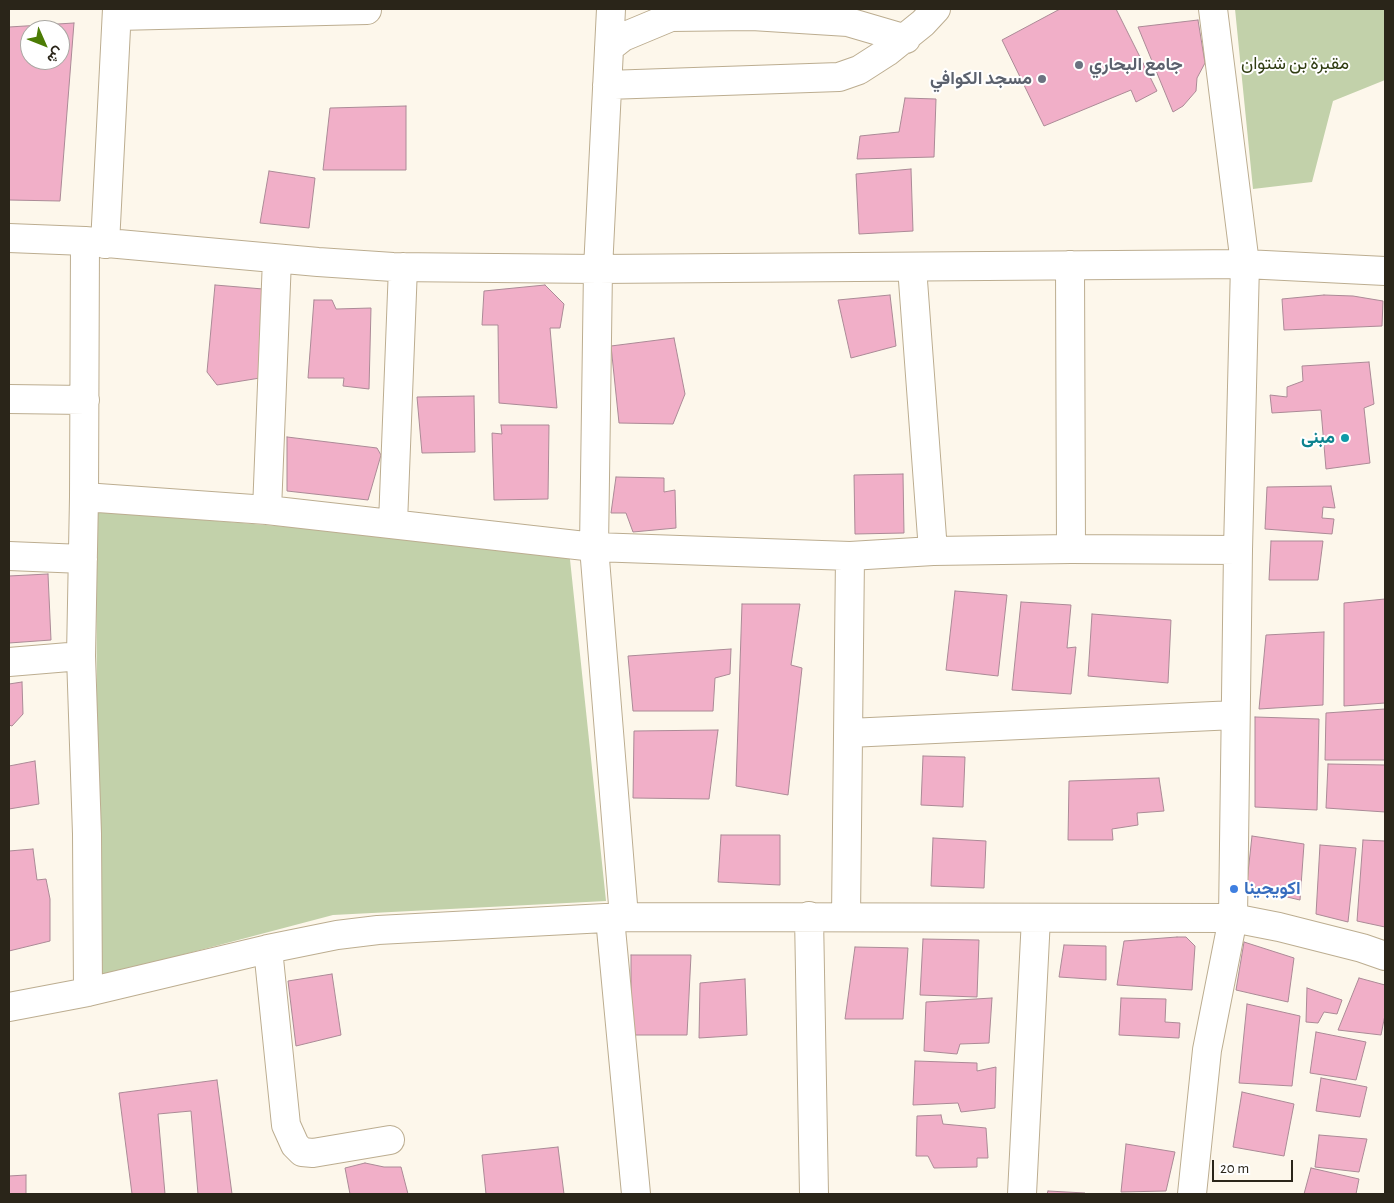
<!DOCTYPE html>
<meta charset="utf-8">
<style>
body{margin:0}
#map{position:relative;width:1394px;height:1203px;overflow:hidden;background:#fdf7eb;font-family:"Alegreya Sans",Vazirmatn,sans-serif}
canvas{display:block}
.frame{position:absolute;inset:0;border:10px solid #2a2519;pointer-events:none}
.north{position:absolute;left:20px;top:20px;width:50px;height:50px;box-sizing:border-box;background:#fff;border:1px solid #aaa8a3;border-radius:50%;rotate:134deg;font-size:14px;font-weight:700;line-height:20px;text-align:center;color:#2a2519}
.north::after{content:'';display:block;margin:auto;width:18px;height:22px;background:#4c7c05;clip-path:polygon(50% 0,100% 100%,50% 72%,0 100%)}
.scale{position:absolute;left:1212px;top:1160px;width:81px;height:22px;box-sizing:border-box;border:2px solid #2a2519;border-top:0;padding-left:6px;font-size:15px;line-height:18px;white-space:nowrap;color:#2a2519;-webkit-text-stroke:4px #fff;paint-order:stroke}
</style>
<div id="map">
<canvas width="1394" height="1203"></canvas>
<div class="frame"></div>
<div class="north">ش</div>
<div class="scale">20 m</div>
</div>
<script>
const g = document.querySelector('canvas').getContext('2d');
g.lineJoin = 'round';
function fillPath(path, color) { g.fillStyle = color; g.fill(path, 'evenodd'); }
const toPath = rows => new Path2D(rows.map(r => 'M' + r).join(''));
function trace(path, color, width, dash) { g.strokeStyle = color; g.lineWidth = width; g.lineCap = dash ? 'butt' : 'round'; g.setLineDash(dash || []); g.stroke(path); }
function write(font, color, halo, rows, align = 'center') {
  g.font = font + ' "Alegreya Sans",Vazirmatn,sans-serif'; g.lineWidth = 4; g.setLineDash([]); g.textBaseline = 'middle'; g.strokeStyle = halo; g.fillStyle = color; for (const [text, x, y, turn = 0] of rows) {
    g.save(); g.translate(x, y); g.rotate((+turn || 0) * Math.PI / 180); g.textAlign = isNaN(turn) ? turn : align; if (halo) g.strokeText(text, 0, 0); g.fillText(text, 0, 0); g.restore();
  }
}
const green = toPath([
 [1235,9,1385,9,1385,80,1333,101,1312,182,1253,189],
 [96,511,569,550,606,901,333,915,98,977]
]);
const building = toPath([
 [1060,9,1116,9,1157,91,1136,102,1131,90,1044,126,1002,40,1060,9],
 [1198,20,1205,63,1197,78,1196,91,1183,106,1173,112,1138,27,1198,20],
 [74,23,60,201,9,200,9,27,74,23],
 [30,30,60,30,60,60,30,60,30,30],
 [905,98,936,99,934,157,857,159,860,136,899,132,905,98],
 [406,106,406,170,323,170,330,108,406,106],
 [911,169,913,231,859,234,856,174,911,169],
 [269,171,315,178,309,228,260,223,269,171],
 [215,285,263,289,260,378,217,385,207,372,215,285],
 [545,285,564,304,560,328,550,328,557,408,499,403,498,325,482,325,484,291,545,285],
 [890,295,896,346,851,358,838,300,890,295],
 [1324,295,1353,296,1383,301,1382,326,1284,330,1282,299,1324,295],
 [314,300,332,300,336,309,371,308,369,389,343,386,344,378,308,378,314,300],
 [674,338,685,394,673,424,619,423,611,346,674,338],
 [1369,362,1374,404,1364,408,1370,463,1326,469,1321,410,1272,413,1270,395,1287,397,1287,387,1303,381,1302,366,1369,362],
 [474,396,475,452,422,453,417,397,474,396],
 [501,425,549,425,548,499,494,500,492,433,502,434,501,425],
 [287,437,377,448,381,455,368,500,287,491,287,437],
 [903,474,904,533,855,534,854,475,903,474],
 [616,477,664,478,664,492,675,490,676,528,633,532,626,513,611,513,616,477],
 [1331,486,1335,508,1323,507,1322,518,1334,519,1332,534,1265,529,1267,487,1331,486],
 [1271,541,1323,541,1318,580,1269,580,1271,541],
 [48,574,51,640,9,643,9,576,48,574],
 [955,591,1007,595,998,676,946,670,955,591],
 [1385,599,1385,703,1344,706,1344,603,1385,599],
 [1021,602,1071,605,1067,648,1076,647,1071,694,1012,690,1021,602],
 [742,604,800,604,791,665,802,668,788,795,736,786,742,604],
 [1092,614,1171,620,1168,683,1088,676,1092,614],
 [1324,632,1323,705,1259,709,1266,635,1324,632],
 [731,649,730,674,715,678,713,711,633,711,628,656,731,649],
 [22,682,23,714,12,726,9,725,9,684,22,682],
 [1385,709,1385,760,1325,760,1326,713,1385,709],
 [1255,717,1319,719,1317,810,1255,807,1255,717],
 [718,730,709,799,633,798,634,731,718,730],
 [923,756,965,757,963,807,921,805,923,756],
 [35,761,39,804,9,809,9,766,35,761],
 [1328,764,1385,765,1385,812,1326,808,1328,764],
 [1159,778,1164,811,1137,813,1138,825,1112,829,1113,840,1068,840,1069,781,1159,778],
 [721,835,780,835,780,885,718,882,721,835],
 [1252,836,1304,844,1300,900,1261,891,1247,882,1252,836],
 [933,838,986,841,984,888,931,886,933,838],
 [1363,840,1385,841,1385,927,1357,921,1363,840],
 [1320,845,1356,848,1348,922,1316,914,1320,845],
 [33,849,37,880,46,879,50,899,50,941,9,951,9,851,33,849],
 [1177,937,1186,937,1195,946,1192,990,1117,985,1124,941,1177,937],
 [923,939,979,940,977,997,920,995,923,939],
 [1244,942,1294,958,1288,1002,1236,990,1244,942],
 [1064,945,1106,946,1106,980,1059,977,1064,945],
 [855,947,908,948,903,1019,845,1019,855,947],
 [631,955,691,955,687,1035,631,1035,631,955],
 [332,974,341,1035,296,1046,288,981,332,974],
 [1359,978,1385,985,1385,1015,1381,1035,1338,1030,1359,978],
 [745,979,747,1035,699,1038,700,983,745,979],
 [1307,988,1342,1000,1337,1014,1324,1012,1318,1023,1306,1022,1307,988],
 [992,998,989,1043,960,1044,957,1054,924,1051,926,1002,992,998],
 [1121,998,1166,999,1165,1022,1180,1023,1179,1038,1119,1035,1121,998],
 [1247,1004,1300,1016,1292,1086,1239,1083,1247,1004],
 [1316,1032,1366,1042,1356,1080,1310,1073,1316,1032],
 [915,1061,977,1063,977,1071,996,1067,995,1108,961,1112,958,1103,913,1105,915,1061],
 [1321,1078,1367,1087,1360,1117,1316,1111,1321,1078],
 [217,1080,232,1194,198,1194,191,1111,158,1114,165,1194,132,1194,119,1093,217,1080],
 [1242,1092,1294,1104,1284,1156,1233,1147,1242,1092],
 [941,1115,943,1124,986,1128,988,1158,977,1158,977,1167,934,1168,928,1156,916,1156,917,1116,941,1115],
 [1319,1135,1367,1139,1359,1172,1315,1167,1319,1135],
 [1126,1144,1175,1152,1166,1191,1121,1192,1126,1144],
 [558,1147,564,1194,486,1194,482,1155,558,1147],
 [365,1163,384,1167,401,1167,408,1194,350,1194,345,1168,365,1163],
 [1311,1168,1359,1179,1356,1194,1304,1194,1311,1168],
 [26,1175,26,1194,9,1194,9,1176,26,1175],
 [1048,1191,1085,1193,1086,1194,1047,1194,1048,1191]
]);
const minor = toPath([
 [611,9,598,269,594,547,624,917],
 [117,16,367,10],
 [609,48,623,37,671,17,752,16,848,22,906,39],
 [607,85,839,77,859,70,887,52,923,23,936,9],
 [9,238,85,241,318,262,393,267,598,269,1245,264,1385,271],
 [85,241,84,497,81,656,87,834,88,992],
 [105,244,117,9],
 [1070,265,1071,549],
 [912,267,933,551],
 [9,399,85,400],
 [84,497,267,510,594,547,850,556,933,551,1071,549,1238,550],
 [267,510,277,259],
 [393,523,403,267],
 [9,556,83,559],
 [9,662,81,656],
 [849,733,1235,715],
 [809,916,814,1194],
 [846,917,850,556],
 [610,918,636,1194],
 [268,949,286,1125,295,1145,302,1152,313,1153,390,1140],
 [9,1007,88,992,268,949,337,935,378,930,624,917,1233,918,1279,927,1362,948,1385,956],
 [1022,1194,1036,918],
 [1192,1194,1207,1050,1233,918,1238,550,1245,264,1213,9]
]);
const markers = [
 [1079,65,5,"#6b7280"],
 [1042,79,5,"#6b7280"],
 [1345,438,5,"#0f9aa8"],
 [1234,889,5,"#3f7fe0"]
];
const parkNames = [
 ["مقبرة بن شتوان",1295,64]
];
const worshipNames = [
 ["جامع البحاري",1089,65],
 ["مسجد الكوافي",1032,79,"right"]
];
const cultureNames = [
 ["مبنى",1335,438]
];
const shopNames = [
 ["اكويجينا",1244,889]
];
fillPath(green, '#c2d1aa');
fillPath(building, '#f1afc8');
trace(building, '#ab8a96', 1);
trace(minor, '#bcad90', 30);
trace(minor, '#fff', 28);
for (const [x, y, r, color] of markers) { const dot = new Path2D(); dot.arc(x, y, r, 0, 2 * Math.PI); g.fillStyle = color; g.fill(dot); trace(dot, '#fff', 2); }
write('18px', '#303d12', '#fff', parkNames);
write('bold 18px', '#5b616d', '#fff', worshipNames, 'left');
write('bold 18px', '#0d838f', '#fff', cultureNames, 'right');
write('bold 18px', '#366cbe', '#fff', shopNames, 'left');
</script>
